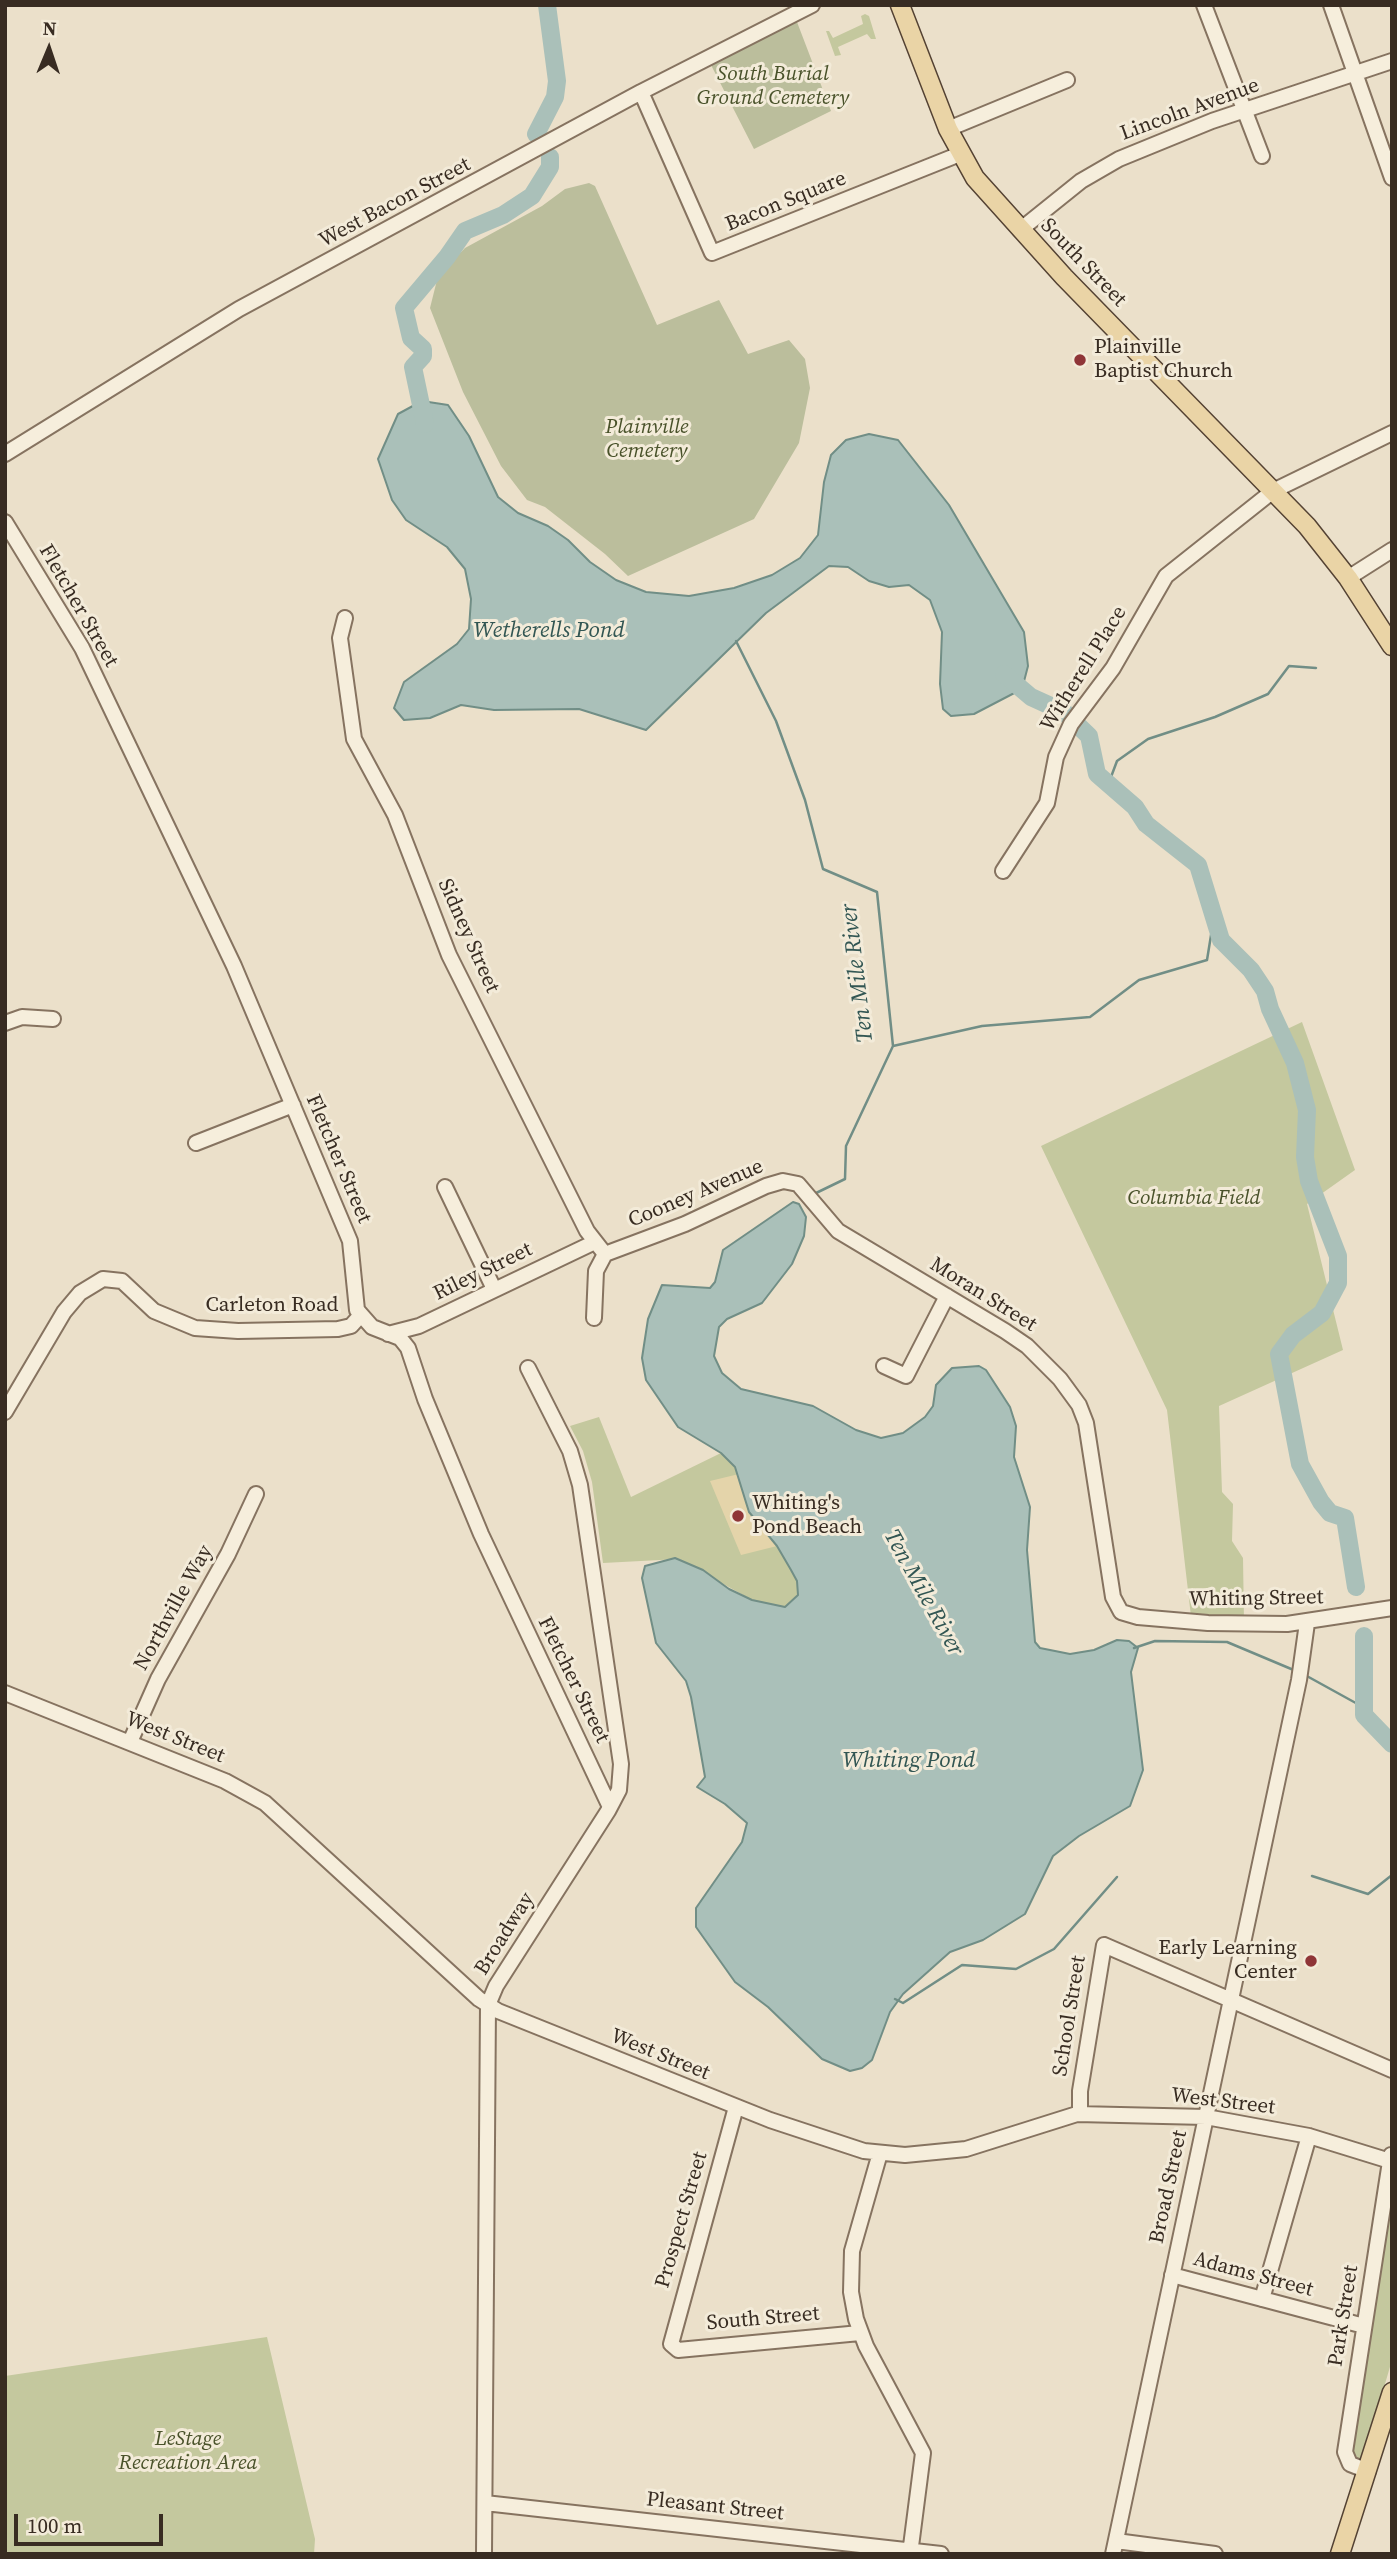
<!DOCTYPE html>
<style>
body{margin:0}
#map{position:relative;width:1397px;height:2559px;overflow:hidden;background:#ebe0ca;font-family:"Source Serif 4",serif}
canvas{display:block}
.frame{position:absolute;inset:0;border:7px solid #382c22;pointer-events:none}
.north{position:absolute;left:14px;top:14px;width:70px;height:70px;-webkit-text-stroke:5px #f3ebd9;paint-order:stroke;rotate:2deg;font-size:19px;font-weight:700;line-height:28px;text-align:center;color:#382c22}
.north::after{content:'';display:block;margin:auto;width:24px;height:32px;background:#382c22;clip-path:polygon(50% 0,100% 100%,50% 72%,0 100%)}
.scale{position:absolute;left:14px;top:2514px;width:149px;height:32px;box-sizing:border-box;border:4px solid #382c22;border-top:0;padding-left:9px;font-size:21px;line-height:24px;white-space:nowrap;color:#382c22;-webkit-text-stroke:5px #f3ebd9;paint-order:stroke}
</style>
<div id="map">
<canvas width="1397" height="2559"></canvas>
<div class="frame"></div>
<div class="north">N</div>
<div class="scale">100 m</div>
</div>
<script>
const g = document.querySelector('canvas').getContext('2d');
g.lineJoin = 'round';
function fillPath(path, color) { g.fillStyle = color; g.fill(path, 'evenodd'); }
const toPath = rows => new Path2D(rows.map(r => 'M' + r).join(''));
function trace(path, color, width, dash) { g.strokeStyle = color; g.lineWidth = width; g.lineCap = dash ? 'butt' : 'round'; g.setLineDash(dash || []); g.stroke(path); }
function write(font, color, halo, rows, align = 'center') {
  g.font = font + ' "Source Serif 4",serif'; g.lineWidth = 6; g.setLineDash([]); g.textBaseline = 'middle'; g.strokeStyle = halo; g.fillStyle = color; for (const [text, x, y, turn = 0] of rows) {
    g.save(); g.translate(x, y); g.rotate((+turn || 0) * Math.PI / 180); g.textAlign = isNaN(turn) ? turn : align; if (halo) g.strokeText(text, 0, 0); g.fillText(text, 0, 0); g.restore();
  }
}
const green = toPath([
 [865,14,869,16,876,39,871,39,867,34,838,47,841,55,835,56,826,31,829,31,833,38,863,24,861,16],
 [1302,1022,1355,1170,1307,1204,1343,1350,1219,1406,1222,1492,1233,1504,1232,1541,1243,1558,1244,1622,1205,1630,1192,1625,1167,1410,1041,1146],
 [599,1417,631,1497,721,1453,726,1456,739,1474,797,1581,798,1595,793,1600,785,1607,778,1607,752,1600,679,1559,603,1563,592,1482,583,1451,570,1426],
 [1388,2206,1392,2206,1392,2360,1363,2459,1359,2460,1353,2452,1353,2443],
 [267,2337,315,2539,314,2554,5,2554,5,2376]
]);
const sand = toPath([
 [739,1474,749,1512,777,1546,741,1555,710,1481]
]);
const cemetery = toPath([
 [797,22,831,111,754,149,711,65],
 [589,183,595,186,657,325,719,300,748,354,789,340,805,359,810,388,799,443,754,519,628,576,605,554,545,507,527,500,501,466,463,392,430,308,438,276,465,248,542,206,565,189]
]);
const water = toPath([
 [422,401,448,405,469,436,498,497,518,513,548,526,568,540,590,562,616,580,646,592,689,596,734,588,772,575,800,558,818,535,824,482,831,455,846,440,869,434,898,440,949,505,1024,632,1028,666,1022,689,974,714,951,716,943,709,940,684,942,632,930,600,909,585,889,587,869,581,848,567,829,566,766,613,646,730,579,709,494,710,461,705,430,718,404,720,394,708,404,682,457,644,469,629,471,599,465,569,447,547,406,520,392,500,378,459,398,414,422,401],
 [793,1202,799,1204,806,1217,804,1236,792,1264,762,1303,727,1319,719,1327,714,1356,722,1373,741,1389,813,1406,856,1430,881,1438,903,1433,925,1417,933,1406,936,1385,952,1368,979,1366,986,1370,1010,1407,1016,1426,1014,1457,1030,1507,1027,1550,1035,1642,1040,1648,1070,1654,1094,1650,1117,1640,1129,1641,1138,1648,1131,1672,1143,1770,1130,1806,1079,1836,1053,1856,1025,1914,983,1940,950,1952,903,1994,890,2012,872,2060,862,2068,850,2071,822,2059,768,2007,735,1982,696,1927,696,1908,742,1842,747,1823,725,1804,697,1787,705,1777,691,1697,686,1681,656,1643,642,1578,645,1566,675,1558,703,1570,729,1589,752,1600,785,1607,798,1595,797,1581,791,1570,777,1546,749,1512,735,1467,721,1453,678,1427,646,1380,642,1358,648,1319,662,1285,710,1288,715,1282,723,1250,793,1202]
]);
const stream = toPath([
 [1391,617,1392,617],
 [736,641,776,721,805,800,823,869,877,892,893,1046,846,1146,845,1179,814,1194],
 [1108,785,1117,761,1148,739,1215,717,1268,694,1289,666,1316,668],
 [893,1046,982,1026,1090,1017,1139,980,1207,960,1213,923],
 [1134,1648,1155,1641,1227,1642,1296,1671],
 [1305,1675,1363,1707],
 [1312,1876,1368,1894,1392,1875],
 [895,1999,903,2003,962,1965,1016,1969,1054,1949,1117,1877]
]);
const river = toPath([
 [536,134,555,97,557,81,547,5],
 [425,424,413,367,423,356,423,349,411,338,404,308,447,257,465,231,503,215,532,196,550,167,550,157],
 [1004,674,1031,697,1064,712,1089,736,1097,774,1135,807,1146,824,1198,865,1221,940,1251,970,1265,991,1270,1009,1295,1063,1307,1110,1305,1157,1309,1181,1338,1256,1338,1283,1322,1313,1293,1335,1279,1354,1300,1464,1321,1502,1330,1513,1345,1518,1356,1587],
 [1364,1636,1364,1715,1392,1744]
]);
const minor = toPath([
 [1204,5,1262,156],
 [1331,5,1392,178],
 [641,92,712,253,960,154],
 [948,129,1067,80],
 [1020,230,1081,181,1119,159,1212,121,1392,61],
 [5,454,239,309,641,92,812,5],
 [5,522,82,648,234,966,350,1241,357,1310,372,1327,400,1338,408,1348,425,1399,481,1534,610,1807],
 [1348,578,1392,550],
 [345,618,340,638,354,739,395,815,449,955,587,1231,605,1254],
 [1003,871,1047,803,1056,757,1071,724,1113,668,1166,576,1273,491,1392,433],
 [5,1023,22,1017,53,1019],
 [196,1143,293,1105],
 [445,1187,494,1289],
 [594,1318,596,1271,605,1254,685,1224,766,1186,783,1181,798,1184,838,1231,1005,1331,1027,1346,1060,1379,1079,1405,1086,1423,1113,1597,1121,1612,1138,1617,1208,1623,1287,1624,1392,1608],
 [388,1334,419,1326,595,1242],
 [884,1366,906,1376,947,1296],
 [5,1412,64,1312,80,1293,103,1279,122,1281,154,1311,195,1328,238,1331,338,1329,351,1326,360,1316],
 [5,1693,225,1781,265,1803,479,1999,498,2011,770,2120,864,2151,905,2155,966,2149,1077,2114,1206,2117,1309,2136,1390,2161],
 [130,1742,158,1679,228,1554,256,1494],
 [736,2107,671,2344,678,2350,860,2333],
 [1080,2114,1080,2091,1104,1945,1392,2070],
 [880,2153,852,2251,851,2292,856,2319,866,2346,923,2453,910,2554],
 [1172,2275,1364,2326],
 [1262,2299,1309,2136],
 [1368,2471,1350,2464,1345,2452,1391,2155],
 [485,2503,941,2554],
 [1116,2541,1215,2554],
 [484,2554,488,2005,496,1986,608,1811,619,1790,621,1764,580,1485,570,1451,528,1368],
 [1113,2554,1299,1680,1307,1623]
]);
const major = toPath([
 [900,5,948,129,975,178,1064,277,1307,526,1348,578,1392,646],
 [1340,2554,1392,2392]
]);
const markers = [
 [1080,360,7,"#8f3537"],
 [738,1516,7,"#8f3537"],
 [1311,1961,7,"#8f3537"]
];
const parkNames = [
 ["South Burial",773,75],
 ["Ground Cemetery",773,99],
 ["Plainville",647,428],
 ["Cemetery",647,452],
 ["Columbia Field",1194,1199],
 ["LeStage",188,2440],
 ["Recreation Area",188,2464]
];
const streetNames = [
 ["Lincoln Avenue",1190,110,-20],
 ["Bacon Square",786,202,-22],
 ["West Bacon Street",395,203,-28],
 ["South Street",1083,263,46],
 ["Fletcher Street",78,606,60],
 ["Witherell Place",1084,669,-58],
 ["Sidney Street",468,936,66],
 ["Fletcher Street",338,1159,67],
 ["Cooney Avenue",696,1194,-23],
 ["Riley Street",483,1272,-26],
 ["Moran Street",983,1295,32],
 ["Carleton Road",272,1306],
 ["Whiting Street",1256,1599,-1],
 ["Northville Way",174,1608,-61],
 ["Fletcher Street",573,1680,64],
 ["West Street",175,1738,22],
 ["Broadway",505,1934,-58],
 ["School Street",1070,2016,-81],
 ["West Street",660,2055,22],
 ["West Street",1223,2102,7],
 ["Broad Street",1169,2187,-78],
 ["Prospect Street",682,2220,-74],
 ["Adams Street",1253,2275,15],
 ["Park Street",1344,2316,-81],
 ["South Street",763,2319,-5],
 ["Pleasant Street",715,2507,6]
];
const poiNames = [
 ["Plainville",1094,348],
 ["Baptist Church",1094,372],
 ["Whiting's",752,1504],
 ["Pond Beach",752,1528],
 ["Early Learning",1297,1949,"right"],
 ["Center",1297,1973,"right"]
];
const waterNames = [
 ["Wetherells Pond",549,631],
 ["Ten Mile River",858,973,-97],
 ["Ten Mile River",923,1593,61],
 ["Whiting Pond",909,1761]
];
fillPath(green, '#c4c89e');
fillPath(sand, '#e4d4aa');
fillPath(cemetery, '#bbbe9c');
fillPath(water, '#aac0b9');
trace(water, '#718e86', 2);
trace(stream, '#718e86', 2.5);
trace(river, '#aac0b9', 18);
trace(minor, '#867360', 18);
trace(major, '#544233', 21);
trace(minor, '#f6eedc', 14);
trace(major, '#ead4a6', 18);
for (const [x, y, r, color] of markers) { const dot = new Path2D(); dot.arc(x, y, r, 0, 2 * Math.PI); g.fillStyle = color; g.fill(dot); trace(dot, '#f3ebd9', 2.5); }
write('italic 21px', '#49522a', '#f3ebd9', parkNames);
write('21px', '#382c22', '#f3ebd9', streetNames);
write('21px', '#382c22', '#f3ebd9', poiNames, 'left');
write('italic 23px', '#325653', '#f3ebd9', waterNames);
</script>
